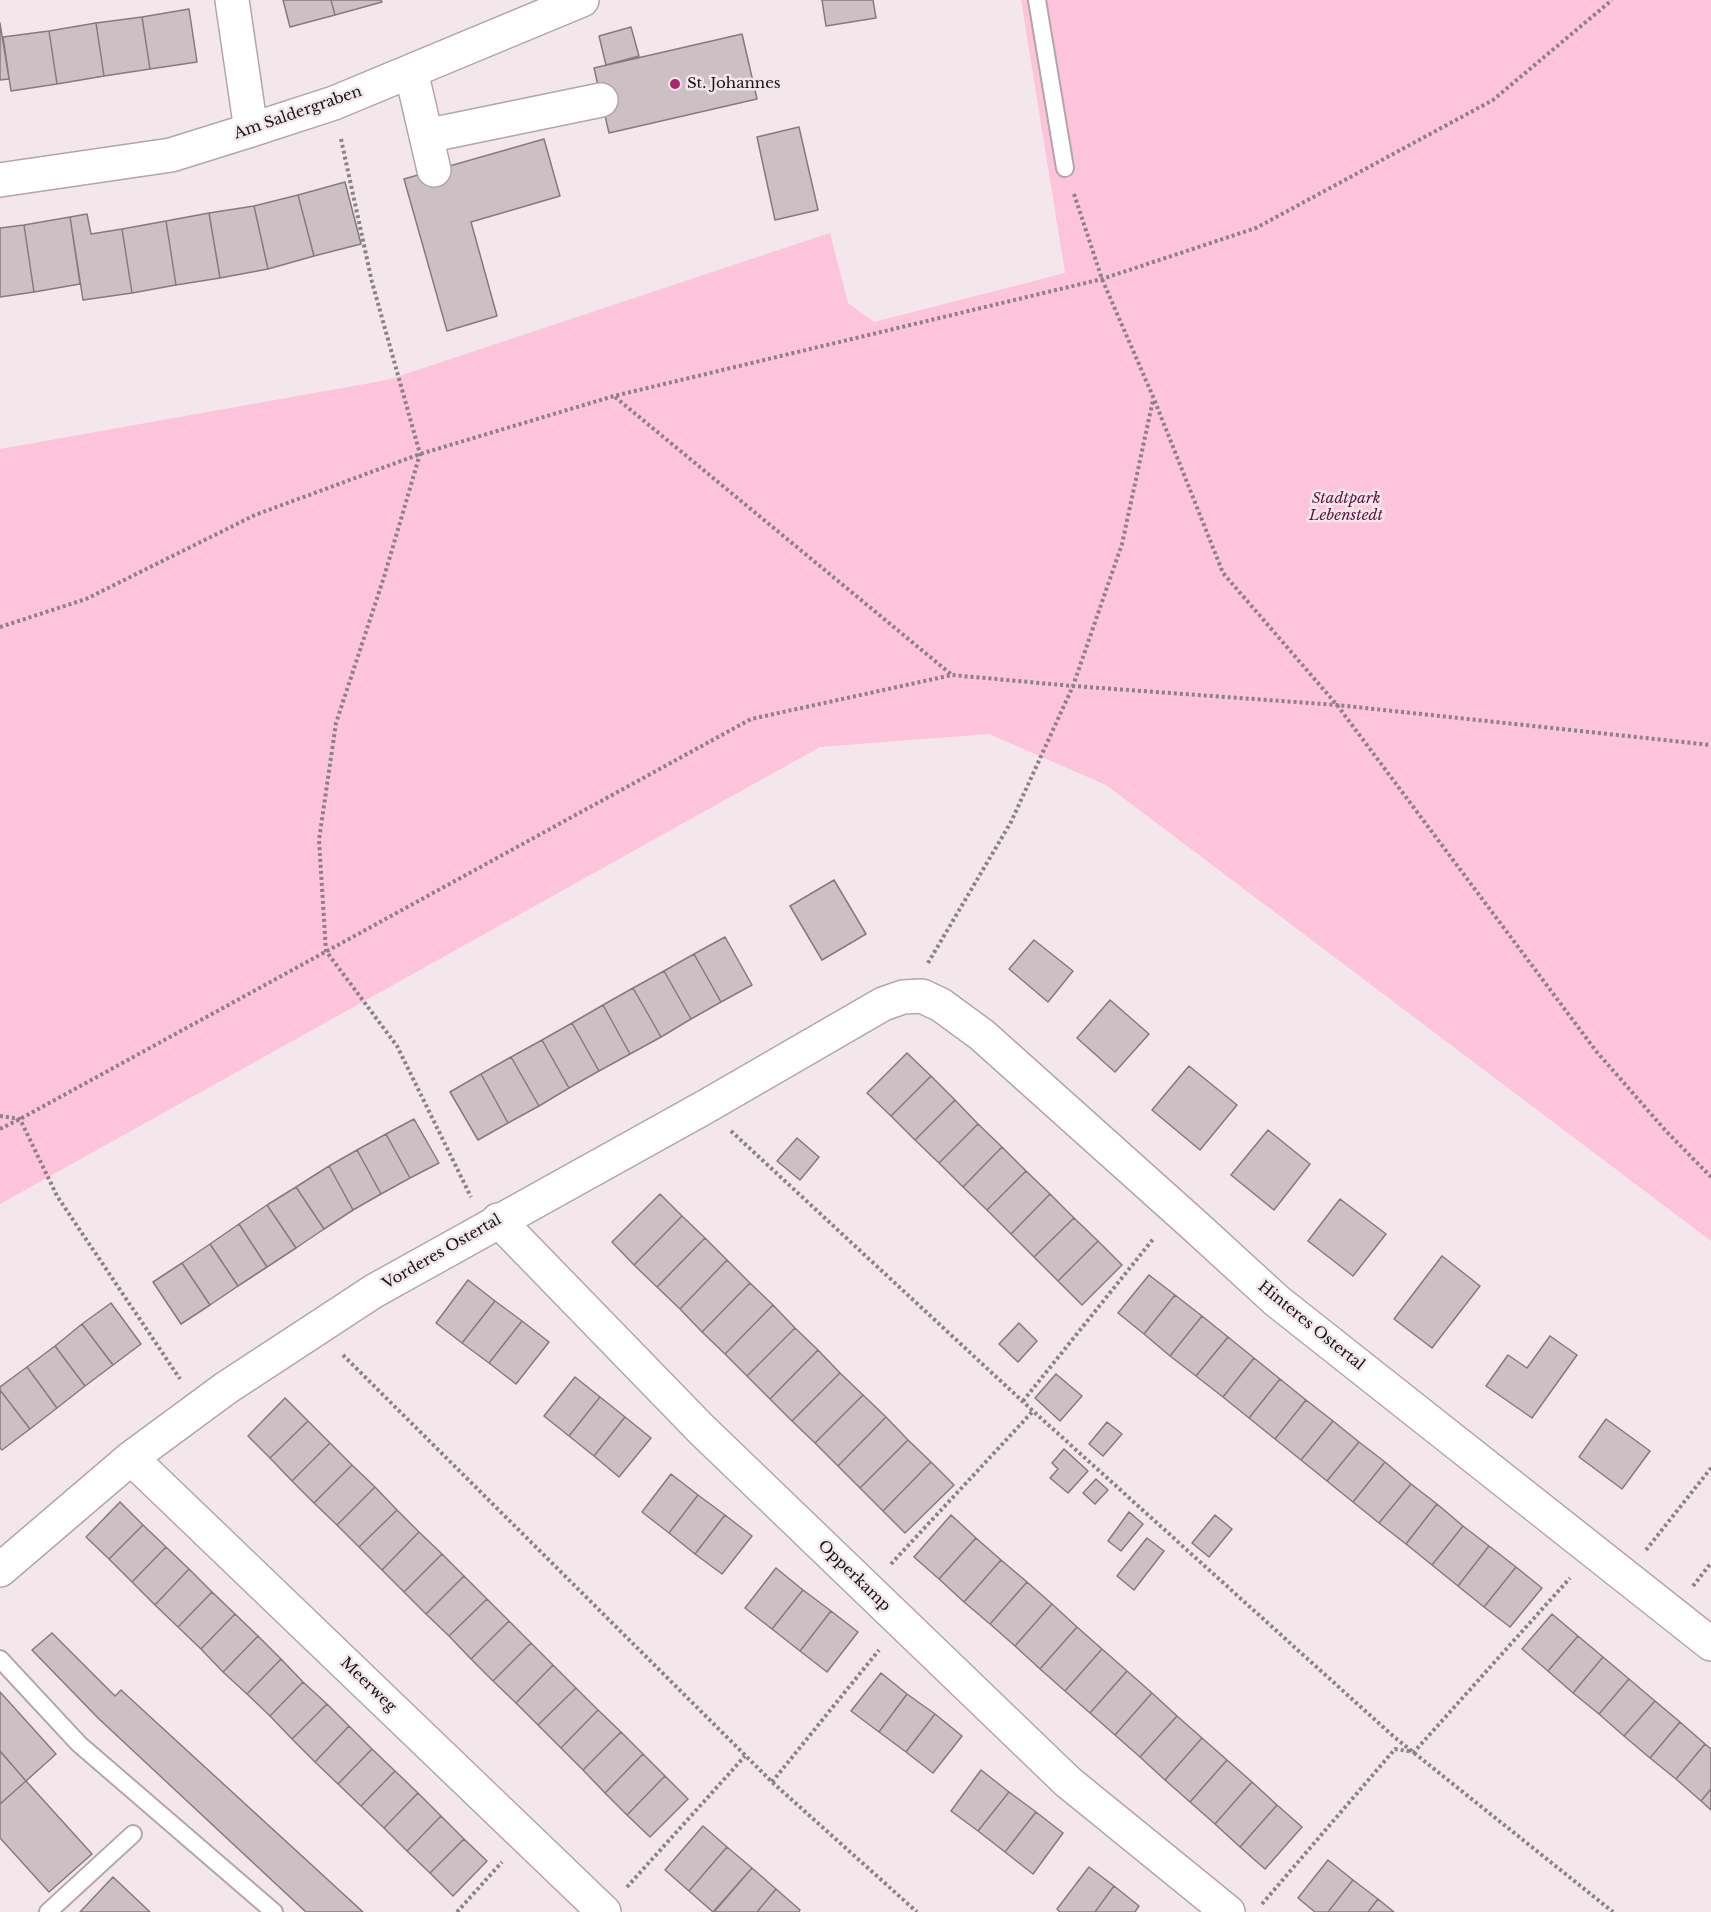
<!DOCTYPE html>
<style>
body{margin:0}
canvas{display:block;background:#f3e7ec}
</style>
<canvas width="1711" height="1912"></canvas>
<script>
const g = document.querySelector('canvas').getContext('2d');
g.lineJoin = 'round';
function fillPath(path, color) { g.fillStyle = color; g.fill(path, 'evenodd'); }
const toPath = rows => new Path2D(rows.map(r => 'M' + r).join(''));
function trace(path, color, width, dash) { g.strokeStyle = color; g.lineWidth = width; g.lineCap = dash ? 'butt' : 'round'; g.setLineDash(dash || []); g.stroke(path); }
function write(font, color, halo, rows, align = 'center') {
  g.font = font + ' "Libre Baskerville",serif'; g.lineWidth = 5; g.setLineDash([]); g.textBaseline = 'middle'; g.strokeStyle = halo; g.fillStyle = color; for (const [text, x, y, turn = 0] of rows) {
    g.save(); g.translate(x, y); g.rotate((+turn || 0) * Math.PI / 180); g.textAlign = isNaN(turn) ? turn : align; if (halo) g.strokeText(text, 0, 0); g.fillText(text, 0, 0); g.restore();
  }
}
const green = toPath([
 [1021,0,1711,0,1711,1241,1106,785,989,734,820,747,0,1204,0,449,387,380,830,233,848,303,874,322,1065,273]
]);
const building = toPath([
 [283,0,331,0,335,15,290,27,283,0],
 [331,0,381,0,382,2,335,15,331,0],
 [822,0,873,0,876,18,826,26,822,0],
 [189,9,197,62,150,69,142,17,189,9],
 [142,17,150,69,104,76,96,23,142,17],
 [0,23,9,79,0,80,0,23],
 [96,23,104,76,57,84,49,31,96,23],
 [631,27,639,56,606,65,599,36,631,27],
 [49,31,57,84,11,91,3,37,49,31],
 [742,34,757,99,609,133,594,68,742,34],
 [799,127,818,210,775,220,757,137,799,127],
 [544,139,560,196,471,222,497,316,447,331,404,179,544,139],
 [345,182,361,244,314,256,298,195,345,182],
 [298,195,314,256,268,269,254,206,298,195],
 [254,206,268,269,220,278,209,213,254,206],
 [209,213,220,278,176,285,166,221,209,213],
 [87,214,91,234,122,229,132,293,83,300,70,217,87,214],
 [70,217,80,284,34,292,24,225,70,217],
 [166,221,176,285,132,293,122,229,166,221],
 [24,225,34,292,0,297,0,228,24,225],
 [834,880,866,934,822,960,790,906,834,880],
 [725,937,752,985,721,1002,694,954,725,937],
 [1034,940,1073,971,1048,1002,1009,969,1034,940],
 [694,954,721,1002,691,1019,664,971,694,954],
 [664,971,691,1019,661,1037,633,988,664,971],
 [633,988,661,1037,630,1054,603,1005,633,988],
 [1110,1000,1149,1034,1115,1072,1077,1038,1110,1000],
 [603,1005,630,1054,599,1071,572,1023,603,1005],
 [572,1023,599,1071,569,1088,542,1040,572,1023],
 [542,1040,569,1088,539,1106,511,1057,542,1040],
 [907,1053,931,1076,891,1116,867,1093,907,1053],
 [511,1057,539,1106,508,1123,481,1074,511,1057],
 [1189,1066,1237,1105,1200,1150,1152,1110,1189,1066],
 [481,1074,508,1123,478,1140,450,1092,481,1074],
 [931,1076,955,1100,915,1140,891,1116,931,1076],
 [955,1100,978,1124,939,1163,915,1140,955,1100],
 [414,1119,439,1163,410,1178,386,1134,414,1119],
 [978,1124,1002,1147,963,1187,939,1163,978,1124],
 [1268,1130,1310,1164,1274,1210,1231,1175,1268,1130],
 [386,1134,410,1178,381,1194,357,1150,386,1134],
 [797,1138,819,1157,800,1180,777,1161,797,1138],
 [1002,1147,1026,1171,987,1210,963,1187,1002,1147],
 [357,1150,381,1194,353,1210,329,1166,357,1150],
 [329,1166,353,1210,324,1229,296,1187,329,1166],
 [1026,1171,1050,1194,1011,1234,987,1210,1026,1171],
 [296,1187,324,1229,296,1248,267,1205,296,1187],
 [660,1194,682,1216,634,1265,612,1242,660,1194],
 [1050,1194,1074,1218,1034,1257,1011,1234,1050,1194],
 [1340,1199,1386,1234,1353,1276,1308,1241,1340,1199],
 [267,1205,296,1248,267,1267,239,1224,267,1205],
 [682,1216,705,1238,657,1287,634,1265,682,1216],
 [1074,1218,1098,1241,1058,1281,1034,1257,1074,1218],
 [239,1224,267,1267,238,1286,210,1244,239,1224],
 [705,1238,727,1260,680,1309,657,1287,705,1238],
 [1098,1241,1122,1265,1082,1305,1058,1281,1098,1241],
 [210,1244,238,1286,210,1305,182,1263,210,1244],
 [1442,1256,1480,1286,1432,1348,1394,1319,1442,1256],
 [727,1260,750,1283,702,1332,680,1309,727,1260],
 [182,1263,210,1305,181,1324,153,1282,182,1263],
 [1149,1275,1175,1295,1144,1334,1118,1313,1149,1275],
 [468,1280,495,1301,462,1343,436,1323,468,1280],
 [750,1283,773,1305,725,1354,702,1332,750,1283],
 [1175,1295,1202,1316,1170,1356,1144,1334,1175,1295],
 [495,1301,522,1321,489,1363,462,1343,495,1301],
 [111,1303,141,1344,113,1365,82,1324,111,1303],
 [773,1305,795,1328,747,1376,725,1354,773,1305],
 [1202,1316,1228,1337,1196,1376,1170,1356,1202,1316],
 [522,1321,549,1342,516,1384,489,1363,522,1321],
 [1019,1323,1037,1341,1018,1362,999,1344,1019,1323],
 [82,1324,113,1365,85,1386,55,1346,82,1324],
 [795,1328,818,1350,770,1399,747,1376,795,1328],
 [1550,1336,1577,1355,1532,1418,1486,1386,1508,1355,1527,1368,1550,1336],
 [1228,1337,1254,1358,1223,1397,1196,1376,1228,1337],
 [55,1346,85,1386,57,1408,27,1367,55,1346],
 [818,1350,840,1373,792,1421,770,1399,818,1350],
 [1254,1358,1280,1379,1249,1418,1223,1397,1254,1358],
 [27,1367,57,1408,30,1429,0,1390,0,1387,27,1367],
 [840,1373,863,1395,815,1443,792,1421,840,1373],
 [1056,1374,1082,1396,1060,1421,1035,1398,1056,1374],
 [575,1377,600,1397,569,1436,544,1416,575,1377],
 [1280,1379,1306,1400,1275,1439,1249,1418,1280,1379],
 [0,1390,30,1429,2,1450,0,1448,0,1390],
 [863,1395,886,1417,838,1466,815,1443,863,1395],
 [600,1397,625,1417,594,1456,569,1436,600,1397],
 [285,1398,308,1421,270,1458,248,1436,285,1398],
 [1306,1400,1333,1421,1301,1460,1275,1439,1306,1400],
 [625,1417,651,1438,619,1477,594,1456,625,1417],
 [886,1417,908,1440,860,1488,838,1466,886,1417],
 [1606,1419,1650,1451,1622,1489,1579,1457,1606,1419],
 [308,1421,330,1443,292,1481,270,1458,308,1421],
 [1333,1421,1359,1442,1327,1481,1301,1460,1333,1421],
 [1107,1422,1122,1434,1103,1456,1089,1444,1107,1422],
 [908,1440,931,1462,883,1511,860,1488,908,1440],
 [1359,1442,1385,1462,1353,1502,1327,1481,1359,1442],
 [330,1443,352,1465,314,1503,292,1481,330,1443],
 [1064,1449,1088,1471,1068,1493,1050,1478,1058,1469,1052,1463,1064,1449],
 [931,1462,954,1485,905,1533,883,1511,931,1462],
 [1385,1462,1411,1484,1379,1523,1353,1502,1385,1462],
 [352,1465,375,1487,337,1525,314,1503,352,1465],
 [671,1474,698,1495,669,1533,642,1512,671,1474],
 [1096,1479,1108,1490,1095,1504,1083,1493,1096,1479],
 [1411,1484,1437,1504,1406,1544,1379,1523,1411,1484],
 [375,1487,397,1510,359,1547,337,1525,375,1487],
 [698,1495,725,1515,695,1554,669,1533,698,1495],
 [120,1502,143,1525,109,1559,86,1537,120,1502],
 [1437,1504,1463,1526,1432,1565,1406,1544,1437,1504],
 [397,1510,419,1532,382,1570,359,1547,397,1510],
 [1129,1512,1143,1524,1121,1551,1108,1541,1129,1512],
 [725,1515,752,1536,722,1574,695,1554,725,1515],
 [951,1515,976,1538,939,1579,914,1557,951,1515],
 [1215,1515,1232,1529,1209,1557,1192,1543,1215,1515],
 [143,1525,166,1547,132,1582,109,1559,143,1525],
 [1463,1526,1489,1546,1458,1586,1432,1565,1463,1526],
 [419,1532,442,1554,404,1592,382,1570,419,1532],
 [976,1538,1001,1560,964,1602,939,1579,976,1538],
 [1147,1538,1164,1551,1134,1590,1117,1576,1147,1538],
 [1489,1546,1516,1567,1484,1607,1458,1586,1489,1546],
 [166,1547,189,1569,155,1605,132,1582,166,1547],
 [442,1554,464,1576,426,1614,404,1592,442,1554],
 [1001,1560,1027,1582,990,1624,964,1602,1001,1560],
 [1516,1567,1542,1588,1510,1627,1484,1607,1516,1567],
 [776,1568,803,1590,772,1629,745,1608,776,1568],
 [189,1569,212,1592,178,1627,155,1605,189,1569],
 [464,1576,487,1599,449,1636,426,1614,464,1576],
 [1027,1582,1052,1604,1015,1646,990,1624,1027,1582],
 [803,1590,831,1611,800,1651,772,1629,803,1590],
 [212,1592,235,1614,201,1649,178,1627,212,1592],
 [487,1599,509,1621,471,1659,449,1636,487,1599],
 [1052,1604,1077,1627,1040,1669,1015,1646,1052,1604],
 [831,1611,858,1632,827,1672,800,1651,831,1611],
 [235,1614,258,1636,223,1672,201,1649,235,1614],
 [1552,1614,1578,1636,1548,1671,1522,1649,1552,1614],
 [509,1621,531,1643,493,1681,471,1659,509,1621],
 [1077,1627,1102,1649,1065,1691,1040,1669,1077,1627],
 [52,1633,115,1696,121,1690,363,1912,306,1912,98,1718,32,1650,52,1633],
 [258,1636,281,1659,247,1694,223,1672,258,1636],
 [1578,1636,1603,1657,1573,1693,1548,1671,1578,1636],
 [531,1643,553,1665,516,1703,493,1681,531,1643],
 [1102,1649,1127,1671,1090,1713,1065,1691,1102,1649],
 [1603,1657,1629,1679,1599,1714,1573,1693,1603,1657],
 [281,1659,303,1682,270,1716,247,1694,281,1659],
 [553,1665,576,1688,538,1725,516,1703,553,1665],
 [1127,1671,1152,1693,1115,1735,1090,1713,1127,1671],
 [881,1673,907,1694,879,1732,851,1711,881,1673],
 [1629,1679,1655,1701,1624,1736,1599,1714,1629,1679],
 [303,1682,327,1704,292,1739,270,1716,303,1682],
 [576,1688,598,1710,561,1748,538,1725,576,1688],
 [0,1692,56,1754,26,1781,0,1751,0,1692],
 [1152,1693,1177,1716,1140,1757,1115,1735,1152,1693],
 [907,1694,935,1714,906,1752,879,1732,907,1694],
 [1655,1701,1680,1722,1650,1758,1624,1736,1655,1701],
 [327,1704,349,1726,315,1762,292,1739,327,1704],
 [598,1710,621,1732,583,1770,561,1748,598,1710],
 [935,1714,962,1736,933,1773,906,1752,935,1714],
 [1177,1716,1202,1738,1165,1780,1140,1757,1177,1716],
 [1680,1722,1705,1744,1676,1779,1650,1758,1680,1722],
 [349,1726,372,1749,338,1784,315,1762,349,1726],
 [621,1732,643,1754,605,1793,583,1770,621,1732],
 [1202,1738,1227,1760,1190,1802,1165,1780,1202,1738],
 [1705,1744,1711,1749,1711,1789,1701,1801,1676,1779,1705,1744],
 [372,1749,395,1771,361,1806,338,1784,372,1749],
 [0,1751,26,1781,0,1804,0,1751],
 [643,1754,665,1776,627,1815,605,1793,643,1754],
 [1227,1760,1252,1782,1215,1824,1190,1802,1227,1760],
 [981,1770,1009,1792,978,1831,951,1811,981,1770],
 [395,1771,418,1793,384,1828,361,1806,395,1771],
 [665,1776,688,1799,650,1837,627,1815,665,1776],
 [26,1781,92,1854,49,1892,0,1838,0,1804,26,1781],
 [1252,1782,1277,1805,1240,1847,1215,1824,1252,1782],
 [1711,1789,1711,1810,1701,1801,1711,1789],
 [1009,1792,1036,1812,1005,1852,978,1831,1009,1792],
 [418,1793,441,1816,407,1851,384,1828,418,1793],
 [1277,1805,1302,1827,1265,1869,1240,1847,1277,1805],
 [1036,1812,1063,1833,1033,1874,1005,1852,1036,1812],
 [441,1816,464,1839,430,1873,407,1851,441,1816],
 [703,1826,727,1847,689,1891,665,1870,703,1826],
 [464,1839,487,1861,453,1896,430,1873,464,1839],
 [727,1847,752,1868,713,1912,689,1891,727,1847],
 [1328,1860,1353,1880,1328,1912,1315,1912,1298,1898,1328,1860],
 [1089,1867,1114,1886,1095,1912,1060,1912,1057,1909,1089,1867],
 [752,1868,776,1889,757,1912,714,1912,752,1868],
 [113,1877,150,1912,80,1912,113,1877],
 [1353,1880,1378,1899,1368,1912,1328,1912,1353,1880],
 [1114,1886,1139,1906,1135,1912,1095,1912,1114,1886],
 [776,1889,800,1910,799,1912,757,1912,776,1889],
 [1378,1899,1394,1912,1368,1912,1378,1899]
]);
const path = toPath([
 [341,139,372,282,420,454,384,577,336,723,319,840,326,951,397,1046,471,1197],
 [1074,194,1102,279,1154,399,1223,573,1337,705,1596,1051,1665,1130,1711,1177],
 [615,397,952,675],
 [0,627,86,599,255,515,420,454,614,396,1102,279,1256,228,1493,100,1612,0],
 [928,963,1011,822,1073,686,1122,544,1153,400],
 [0,1116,20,1119,57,1196,180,1379],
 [0,1129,20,1119,751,719,952,675,1073,686,1337,705,1711,745],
 [731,1131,1033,1411,1393,1736,1613,1912],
 [343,1355,772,1782,917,1912],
 [1023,1401,1154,1238],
 [1646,1550,1711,1468],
 [891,1564,1033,1411],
 [1693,1586,1711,1563],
 [772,1782,879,1650],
 [627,1887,745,1756],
 [1262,1904,1395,1749,1414,1752,1570,1578],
 [457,1912,502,1862]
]);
const lane = toPath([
 [1037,0,1065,168],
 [0,1659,79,1744,274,1912],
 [48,1912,133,1834]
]);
const street = toPath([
 [232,0,251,130],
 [411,71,434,170],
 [426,136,601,100],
 [0,180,171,155,251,130,334,103,582,0],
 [498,1220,701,1429,1068,1782,1228,1912],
 [131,1458,604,1912],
 [0,1570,131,1458,226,1388,374,1291,705,1107,883,1004,903,997,922,996,941,1005,982,1035,1194,1225,1277,1301,1711,1644]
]);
const markers = [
 [675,84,6,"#ab266e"]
];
const poiNames = [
 ["St. Johannes",687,84]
];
const streetNames = [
 ["Am Saldergraben",298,113,-19],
 ["Vorderes Ostertal",442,1252,-30],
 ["Hinteres Ostertal",1311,1326,39],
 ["Opperkamp",854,1576,44],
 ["Meerweg",368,1685,44]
];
const parkNames = [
 ["Stadtpark",1346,499],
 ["Lebenstedt",1346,516]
];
fillPath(green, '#fec4db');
fillPath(building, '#ccc0c4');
trace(building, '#857a7e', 1.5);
trace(lane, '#b2a6ab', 20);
trace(street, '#b2a6ab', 36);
trace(path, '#8a8285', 4, [3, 3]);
trace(lane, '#fff', 16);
trace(street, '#fff', 33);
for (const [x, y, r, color] of markers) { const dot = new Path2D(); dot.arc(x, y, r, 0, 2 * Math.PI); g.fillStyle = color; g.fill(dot); trace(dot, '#f3e7ec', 2); }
write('15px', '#181415', '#f3e7ec', poiNames, 'left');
write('15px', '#181415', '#f3e7ec', streetNames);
write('italic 15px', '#62103d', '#f3e7ec', parkNames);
</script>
